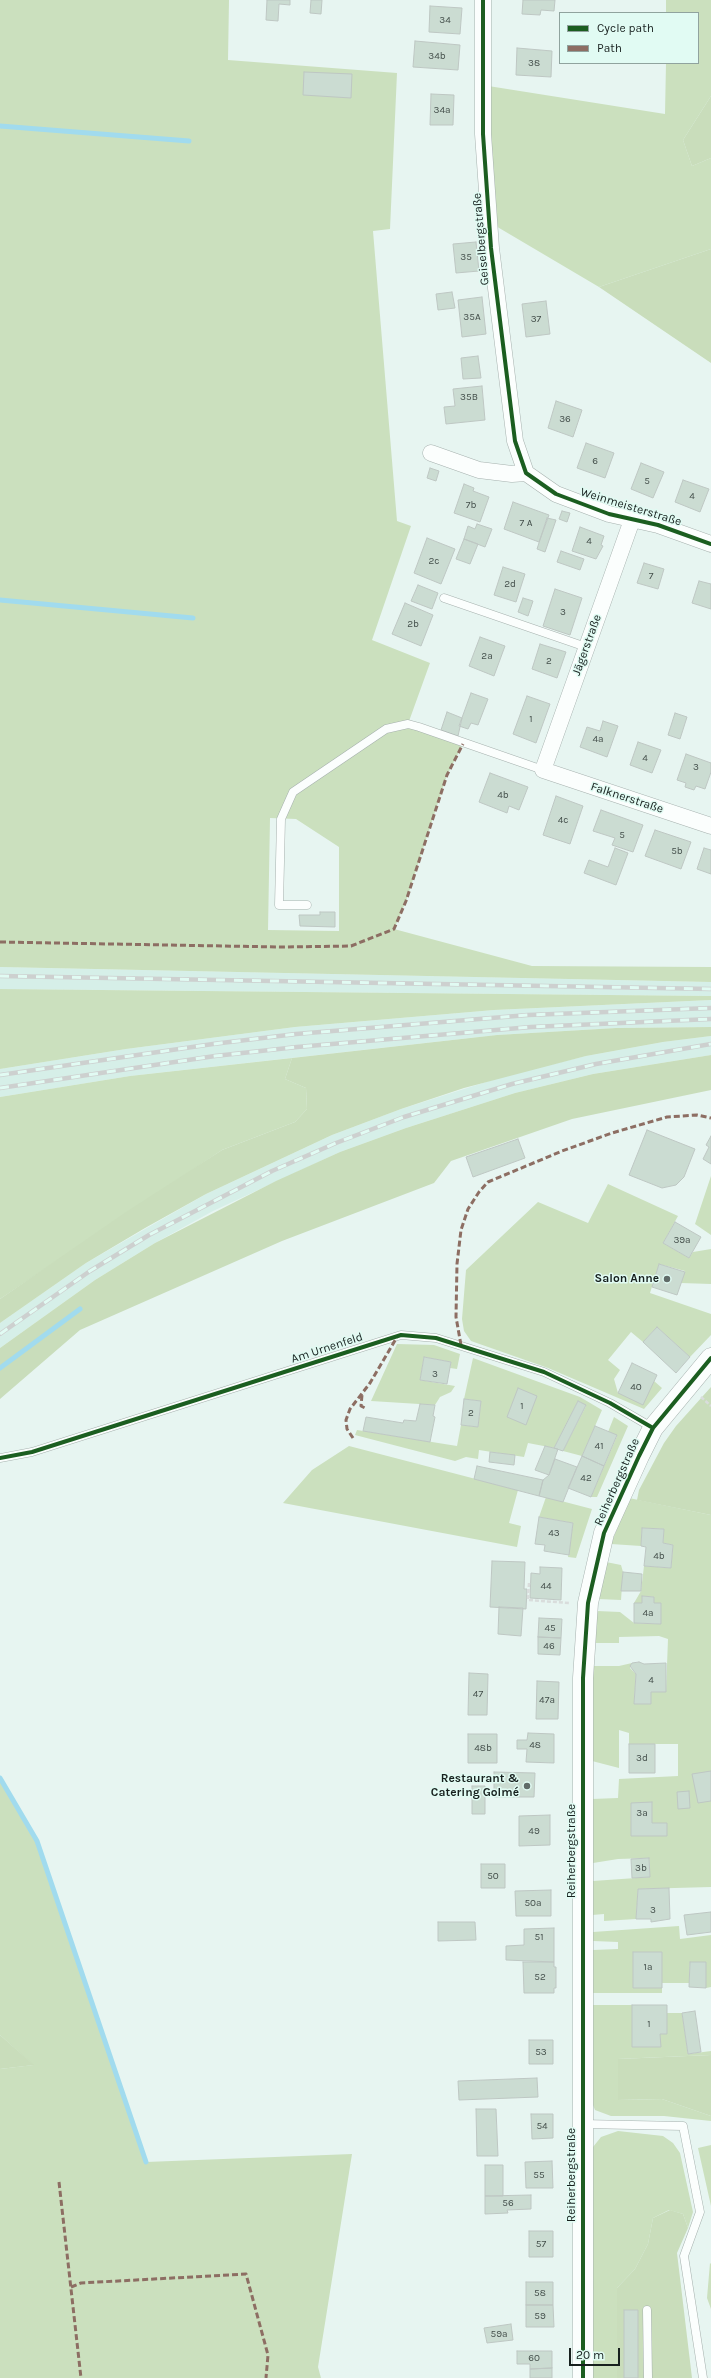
<!DOCTYPE html>
<meta charset="utf-8">
<style>
body{margin:0}
#map{position:relative;width:711px;height:2378px;overflow:hidden;background:#e7f5f1;font-family:Karla,sans-serif}
canvas{display:block}
.legend{position:absolute;left:559px;top:12px;width:140px;height:52px;box-sizing:border-box;background:#e1fbf3;border:1px solid #90a39e;margin:0;padding:5px 7px;list-style:none;font-size:12px;color:#17201e}
.legend li{display:flex;align-items:center;gap:8px;height:20px}
.legend b{width:20px;border:1px solid #90a39e}
.scale{position:absolute;left:569px;top:2348px;width:51px;height:18px;box-sizing:border-box;border:2px solid #17201e;border-top:0;padding-left:5px;font-size:12px;line-height:14px;white-space:nowrap;color:#17201e;-webkit-text-stroke:3px #e1fbf3;paint-order:stroke}
</style>
<div id="map">
<canvas width="711" height="2378"></canvas>
<ul class="legend">
<li><b style="height:5px;background:#1b5e20"></b>Cycle path</li>
<li><b style="height:5px;background:#8d6e63"></b>Path</li>
</ul>
<div class="scale">20 m</div>
</div>
<script>
const g = document.querySelector('canvas').getContext('2d');
g.lineJoin = 'round';
function fillPath(path, color) { g.fillStyle = color; g.fill(path, 'evenodd'); }
const toPath = rows => new Path2D(rows.map(r => 'M' + r).join(''));
function trace(path, color, width, dash) { g.strokeStyle = color; g.lineWidth = width; g.lineCap = dash ? 'butt' : 'round'; g.setLineDash(dash || []); g.stroke(path); }
function write(font, color, halo, rows, align = 'center') {
  g.font = font + ' Karla,sans-serif'; g.lineWidth = 3; g.setLineDash([]); g.textBaseline = 'middle'; g.strokeStyle = halo; g.fillStyle = color; for (const [text, x, y, turn = 0] of rows) {
    g.save(); g.translate(x, y); g.rotate((+turn || 0) * Math.PI / 180); g.textAlign = isNaN(turn) ? turn : align; if (halo) g.strokeText(text, 0, 0); g.fillText(text, 0, 0); g.restore();
  }
}
const built = toPath([
 [0,967,711,982,711,996,0,989],
 [711,1000,711,1027,616,1028,497,1035,130,1076,0,1097,0,1069,126,1049,295,1027,494,1010],
 [711,1036,711,1055,593,1074,515,1093,406,1128,340,1152,213,1211,155,1243,95,1280,0,1348,0,1323,86,1263,206,1194,332,1135,401,1109,508,1075,586,1056,663,1042]
]);
const green = toPath([
 [0,0,229,0,228,60,397,73,390,229,373,231,397,521,411,526,372,640,430,663,408,724,463,744,447,775,406,901,394,929,532,966,711,967,711,982,0,967],
 [270,818,296,819,339,847,339,931,268,930],
 [666,0,711,0,711,96,683,140,692,166,711,158,711,249,599,287,489,222,482,85,665,114,666,63,698,63,698,13,666,13],
 [0,989,711,996,711,1000,494,1010,295,1027,126,1049,0,1069],
 [292,1058,285,1079,306,1088,307,1109,295,1122,222,1150,0,1299,0,1097,130,1076],
 [711,1176,711,1235,695,1224],
 [608,1184,678,1216,663,1243,689,1258,693,1252,711,1249,711,1284,681,1283,685,1271,659,1264,650,1293,711,1314,711,1335,690,1357,657,1327,643,1342,631,1332,608,1360,620,1370,614,1379,618,1393,654,1381,662,1388,644,1409,548,1368,471,1341,464,1331,462,1319,466,1270,538,1202,588,1223],
 [397,1344,434,1345,460,1354,457,1369,450,1368,451,1362,424,1357,420,1380,455,1386,451,1392,440,1397,435,1405,371,1401],
 [473,1358,580,1397,602,1410,582,1456,563,1451,586,1406,578,1401,554,1448,528,1443,524,1457,479,1450,478,1459,466,1457,455,1461,355,1435,357,1430,457,1446,461,1425,478,1427,481,1401,464,1399],
 [614,1417,628,1426,597,1497,591,1497,617,1436,608,1432],
 [349,1446,518,1490,509,1523,521,1526,517,1547,283,1503,312,1470],
 [546,1497,592,1509,576,1558,568,1557,573,1523,539,1517],
 [629,1498,711,1515,711,1887,638,1889,636,1919,604,1921,604,1914,592,1915,593,1881,650,1877,649,1858,618,1859,593,1863,592,1799,618,1798,619,1779,678,1776,678,1744,629,1744,629,1733,619,1730,619,1768,592,1761,593,1666,619,1666,632,1663,630,1668,636,1674,634,1704,651,1704,651,1692,666,1692,668,1639,659,1636,619,1637,619,1643,595,1643,597,1611,620,1612,634,1623,661,1624,661,1603,654,1603,654,1597,643,1596,642,1603,634,1603,641,1591,644,1566,671,1568,673,1545,663,1543,664,1529,642,1528,641,1546,611,1544],
 [606,1562,621,1565,623,1572,621,1600,598,1599],
 [0,1778,37,1841,146,2162,352,2154,318,2367,321,2378,0,2378,0,2069,33,2065,0,2035],
 [679,1926,680,1939,711,1935,711,1987,706,1988,706,1962,690,1962,689,1983,662,1983,662,1952,633,1952,633,1988,662,1988,662,1993,593,1993,593,1950,618,1949,618,1942,593,1941,593,1932],
 [593,2005,632,2005,632,2047,660,2047,660,2034,667,2034,667,2013,682,2013,688,2054,711,2051,711,2055,618,2059,618,2100,662,2099,711,2116,711,2121,664,2116,611,2116,595,2110,593,2105],
 [618,2131,663,2136,673,2143,680,2153,693,2212,688,2228,683,2214,669,2210,653,2218,648,2244,635,2269,617,2288,617,2378,593,2378,593,2147,601,2137],
 [711,2145,711,2206,698,2148],
 [710,2263,711,2264,711,2309,707,2298]
]);
const forest = toPath([
 [711,96,711,158,692,166,683,140],
 [711,249,711,363,599,287],
 [711,1027,711,1036,663,1042,586,1056,464,1088,401,1109,332,1135,206,1194,145,1228,86,1263,0,1323,0,1299,126,1212,222,1150,295,1122,307,1109,306,1088,285,1079,292,1058,497,1035,616,1028],
 [711,1055,711,1090,572,1119,451,1161,434,1183,282,1241,80,1330,0,1399,0,1348,95,1280,155,1243,276,1181,340,1152,406,1128,515,1093,593,1074],
 [711,1387,711,1515,637,1500,639,1490,664,1443,676,1426],
 [0,2035,34,2065,0,2069],
 [711,2055,711,2116,662,2099,618,2100,618,2059],
 [670,2210,683,2214,688,2228,677,2253,692,2378,617,2378,617,2288,635,2269,648,2244,653,2218]
]);
const stream = toPath([
 [0,126,189,141],
 [0,600,193,618],
 [0,1368,80,1309],
 [0,1778,37,1841,146,2162]
]);
const building = toPath([
 [267,0,290,0,290,5,279,4,278,21,266,20,267,0],
 [311,0,322,0,321,14,310,13,311,0],
 [523,0,555,0,554,11,541,10,540,15,522,14,523,0],
 [430,6,462,8,460,34,429,32,430,6],
 [415,41,460,45,458,70,413,67,415,41],
 [517,48,552,51,551,77,516,75,517,48],
 [304,72,352,74,351,98,303,95,304,72],
 [431,94,454,95,453,125,430,125,431,94],
 [476,242,479,271,456,273,453,244,476,242],
 [452,292,455,308,438,310,436,294,452,292],
 [482,297,486,334,462,337,458,300,482,297],
 [546,301,550,334,526,337,522,304,546,301],
 [478,356,481,378,463,379,461,358,478,356],
 [482,386,485,420,446,424,444,407,455,406,453,389,482,386],
 [556,401,582,410,573,437,548,428,556,401],
 [586,443,614,453,605,478,577,468,586,443],
 [641,463,664,472,653,498,631,489,641,463],
 [430,468,439,471,436,481,427,478,430,468],
 [683,480,709,489,700,512,675,502,683,480],
 [464,484,474,488,473,491,489,497,480,522,454,513,464,484],
 [513,502,549,515,539,542,504,529,513,502],
 [562,511,570,513,567,522,559,519,562,511],
 [547,518,556,520,545,552,537,549,547,518],
 [477,524,492,529,485,547,464,539,468,526,475,529,477,524],
 [580,527,604,536,601,545,603,546,596,559,572,551,580,527],
 [427,538,455,549,441,584,414,573,427,538],
 [464,539,478,544,470,564,456,559,464,539],
 [561,551,584,559,580,570,557,562,561,551],
 [644,563,664,569,658,589,637,583,644,563],
 [503,567,525,574,516,602,494,595,503,567],
 [699,581,711,584,711,609,692,603,699,581],
 [418,585,438,593,432,609,411,601,418,585],
 [555,589,582,598,570,635,543,626,555,589],
 [523,598,533,601,528,616,518,612,523,598],
 [405,603,433,615,421,646,392,634,405,603],
 [480,637,505,646,494,676,469,666,480,637],
 [540,644,566,652,557,678,532,669,540,644],
 [471,693,488,699,478,725,471,723,468,729,459,726,471,693],
 [527,696,550,704,536,743,513,734,527,696],
 [447,712,462,718,458,736,441,730,447,712],
 [675,713,687,717,680,739,668,735,675,713],
 [603,721,618,726,607,757,580,747,587,727,600,731,603,721],
 [638,742,661,750,652,773,630,765,638,742],
 [686,754,711,763,711,772,705,789,696,786,694,790,685,787,686,783,677,780,686,754],
 [490,773,528,787,519,810,509,806,507,813,479,802,490,773],
 [556,796,583,806,570,844,543,835,556,796],
 [601,810,643,825,633,852,612,845,615,838,593,831,601,810],
 [655,830,691,842,681,869,645,856,655,830],
 [615,848,628,853,616,885,584,873,589,860,608,867,615,848],
 [704,848,711,850,711,874,697,869,704,848],
 [320,912,335,912,335,927,300,926,299,915,320,915,320,912],
 [647,1130,695,1149,684,1177,676,1185,662,1188,629,1175,647,1130],
 [711,1136,711,1164,703,1159,709,1147,706,1145,711,1136],
 [518,1139,525,1158,473,1177,466,1157,518,1139],
 [675,1222,701,1237,689,1258,663,1243,675,1222],
 [659,1264,685,1272,677,1295,652,1287,659,1264],
 [657,1327,690,1357,676,1373,643,1342,657,1327],
 [424,1357,451,1362,447,1384,420,1380,424,1357],
 [632,1363,657,1375,643,1405,618,1393,632,1363],
 [518,1388,537,1396,526,1425,507,1417,518,1388],
 [464,1399,481,1401,478,1427,461,1425,464,1399],
 [578,1401,586,1405,563,1451,554,1448,578,1401],
 [420,1404,435,1405,433,1416,435,1417,430,1442,363,1431,366,1417,403,1423,404,1420,416,1421,420,1404],
 [595,1426,617,1435,604,1466,582,1456,595,1426],
 [545,1446,558,1449,549,1475,535,1470,545,1446],
 [490,1452,515,1455,514,1465,489,1462,490,1452],
 [582,1456,604,1466,591,1497,568,1488,582,1456],
 [555,1459,577,1467,563,1502,539,1496,543,1480,549,1475,555,1459],
 [477,1466,543,1480,539,1496,474,1479,477,1466],
 [539,1517,573,1523,569,1555,544,1551,545,1545,535,1544,539,1517],
 [642,1528,664,1529,663,1543,673,1545,671,1568,644,1566,646,1547,641,1546,642,1528],
 [492,1561,525,1562,524,1589,527,1589,526,1609,490,1607,492,1561],
 [540,1567,562,1568,561,1600,530,1598,531,1573,540,1574,540,1567],
 [623,1572,642,1574,641,1591,621,1591,623,1572],
 [642,1596,654,1597,654,1603,661,1603,661,1624,634,1623,634,1603,642,1603,642,1596],
 [499,1607,523,1608,521,1636,498,1634,499,1607],
 [539,1618,562,1619,561,1638,538,1637,539,1618],
 [538,1637,561,1638,560,1655,538,1654,538,1637],
 [639,1662,644,1664,666,1663,666,1692,651,1692,651,1704,634,1704,636,1674,630,1666,632,1663,639,1662],
 [469,1673,488,1674,487,1715,468,1715,469,1673],
 [537,1681,559,1682,558,1719,536,1719,537,1681],
 [528,1733,554,1734,554,1763,526,1762,527,1749,517,1749,517,1740,527,1740,528,1733],
 [468,1734,497,1734,497,1763,468,1763,468,1734],
 [629,1744,655,1744,655,1773,629,1773,629,1744],
 [711,1771,711,1801,698,1803,692,1774,711,1771],
 [494,1772,535,1773,534,1797,494,1797,494,1772],
 [472,1786,485,1786,485,1814,472,1814,472,1786],
 [689,1791,690,1808,678,1809,677,1792,689,1791],
 [652,1802,652,1823,667,1823,667,1836,631,1836,631,1803,652,1802],
 [550,1815,550,1845,519,1846,519,1816,550,1815],
 [649,1858,650,1877,632,1878,631,1859,649,1858],
 [481,1864,505,1864,505,1888,481,1888,481,1864],
 [669,1888,670,1919,651,1922,651,1919,636,1919,638,1889,669,1888],
 [551,1890,551,1916,516,1916,515,1891,551,1890],
 [711,1912,711,1932,687,1935,684,1915,711,1912],
 [438,1922,475,1922,476,1940,438,1941,438,1922],
 [554,1928,554,1962,506,1960,506,1946,524,1945,524,1929,554,1928],
 [633,1952,662,1952,662,1988,633,1988,633,1952],
 [523,1962,554,1962,554,1967,556,1967,556,1988,554,1988,554,1993,524,1993,523,1962],
 [690,1962,706,1962,706,1988,689,1987,690,1962],
 [632,2005,667,2005,667,2034,660,2034,661,2047,632,2047,632,2005],
 [695,2011,701,2052,688,2054,682,2013,695,2011],
 [529,2040,553,2040,553,2064,529,2064,529,2040],
 [537,2078,538,2097,459,2100,458,2081,537,2078],
 [476,2109,496,2109,498,2156,477,2156,476,2109],
 [531,2114,553,2114,553,2138,532,2139,531,2114],
 [552,2161,553,2188,526,2188,525,2162,552,2161],
 [485,2165,503,2165,503,2196,485,2196,485,2165],
 [531,2195,531,2209,507,2210,508,2213,485,2214,485,2196,531,2195],
 [529,2231,553,2231,553,2257,529,2257,529,2231],
 [526,2282,553,2282,553,2305,526,2305,526,2282],
 [526,2305,553,2305,554,2327,526,2327,526,2305],
 [624,2310,638,2310,638,2378,624,2378,624,2310],
 [511,2324,513,2340,487,2343,484,2328,511,2324],
 [517,2351,552,2351,552,2368,530,2369,530,2364,517,2364,517,2351],
 [552,2368,552,2378,530,2378,530,2369,552,2368]
]);
const path = toPath([
 [701,1397,711,1406],
 [529,1583,528,1600,569,1603]
]);
const service = toPath([
 [444,598,586,647],
 [307,905,279,905,281,819,293,792,386,729,408,724,419,727,543,770],
 [0,1458,32,1452,401,1335,436,1338,544,1372,610,1403,653,1428],
 [582,2124,683,2126,700,2212,684,2256,703,2378],
 [647,2310,648,2378]
]);
const minor = toPath([
 [483,0,483,134,491,248,515,441,526,473],
 [431,453,479,470,512,474,526,473,556,494,609,514,658,525,711,544],
 [632,520,543,770,711,826]
]);
const tertiary = toPath([
 [583,2378,583,1678,588,1603,604,1533,639,1456,653,1428,711,1358]
]);
const rail = toPath([
 [0,976,711,989],
 [0,1075,213,1044,296,1034,528,1015,711,1008],
 [0,1088,215,1056,297,1047,531,1027,711,1019],
 [0,1334,90,1271,149,1235,272,1171,336,1143,404,1117,512,1084,596,1064,711,1044]
]);
const quiet = toPath([
 [0,942,279,947,351,946,394,929,406,901,447,775,463,744],
 [461,1345,456,1317,457,1264,461,1230,468,1209,479,1192,488,1182,562,1151,612,1133,667,1117,697,1115,711,1118],
 [362,1395,361,1406,367,1409],
 [353,1438,347,1429,346,1420,350,1409,370,1383,397,1337],
 [59,2182,81,2378],
 [71,2287,81,2283,246,2274,268,2355,266,2378]
]);
const cycleway = toPath([
 [483,0,483,134,491,248,515,441,526,473,556,494,609,514,658,525,711,544],
 [0,1458,32,1452,401,1335,436,1338,544,1372,610,1403,653,1428],
 [583,2378,583,1678,588,1603,604,1533,639,1456,653,1428,711,1358]
]);
const markers = [
 [667,1279,4,"#606b68"],
 [527,1786,4,"#606b68"]
];
const numberNames = [
 ["34",445,20],
 ["34b",437,56],
 ["38",534,63],
 ["34a",442,110],
 ["35",466,257],
 ["35A",472,317],
 ["37",536,319],
 ["35B",469,397],
 ["36",565,419],
 ["6",595,461],
 ["5",647,481],
 ["4",692,496],
 ["7b",471,505],
 ["7 A",526,523],
 ["4",589,541],
 ["2c",434,561],
 ["7",651,576],
 ["2d",510,584],
 ["3",563,612],
 ["2b",413,624],
 ["2a",487,656],
 ["2",549,661],
 ["1",531,719],
 ["4a",598,739],
 ["4",645,758],
 ["3",696,767],
 ["4b",503,795],
 ["4c",563,820],
 ["5",622,835],
 ["5b",677,851],
 ["39a",682,1240],
 ["3",435,1374],
 ["40",636,1387],
 ["1",522,1406],
 ["2",471,1413],
 ["41",599,1446],
 ["42",586,1478],
 ["43",554,1533],
 ["4b",659,1556],
 ["44",546,1586],
 ["4a",648,1613],
 ["45",550,1628],
 ["46",549,1646],
 ["4",651,1680],
 ["47",478,1694],
 ["47a",547,1700],
 ["48",535,1745],
 ["48b",483,1748],
 ["3d",642,1758],
 ["3a",642,1813],
 ["49",534,1831],
 ["3b",641,1868],
 ["50",493,1876],
 ["50a",533,1903],
 ["3",653,1910],
 ["51",539,1937],
 ["1a",648,1967],
 ["52",540,1977],
 ["1",649,2024],
 ["53",541,2052],
 ["54",542,2126],
 ["55",539,2175],
 ["56",508,2203],
 ["57",541,2244],
 ["58",540,2293],
 ["59",540,2316],
 ["59a",499,2334],
 ["60",534,2358]
];
const streetNames = [
 ["Geiselbergstraße",481,239,-95],
 ["Weinmeisterstraße",631,507,17],
 ["Jägerstraße",587,645,-70],
 ["Falknerstraße",627,798,18],
 ["Am Urnenfeld",327,1348,-18],
 ["Reiherbergstraße",617,1482,-66],
 ["Reiherbergstraße",572,1851,-90],
 ["Reiherbergstraße",572,2175,-90]
];
const poiNames = [
 ["Salon Anne",659,1279],
 ["Restaurant &",519,1779],
 ["Catering Golmé",519,1793]
];
fillPath(built, '#d6efe8');
fillPath(green, '#cbe0be');
fillPath(forest, '#c9ddbb');
trace(stream, '#a1dbee', 5);
fillPath(building, '#cbdcd2');
trace(building, '#bec7c3', 1);
trace(service, '#a6b1ae', 9);
trace(minor, '#a6b1ae', 17);
trace(tertiary, '#a6b1ae', 21);
trace(path, '#d9dddc', 2.5, [4, 2]);
trace(service, '#fbfefd', 8);
trace(minor, '#fbfefd', 16);
trace(tertiary, '#fbfefd', 20);
trace(rail, '#cdd0cf', 4.5);
trace(rail, '#e1fbf3', 3, [9]);
trace(quiet, '#8d6e63', 3, [6, 3]);
trace(cycleway, '#1b5e20', 4);
for (const [x, y, r, color] of markers) { const dot = new Path2D(); dot.arc(x, y, r, 0, 2 * Math.PI); g.fillStyle = color; g.fill(dot); trace(dot, '#e1fbf3', 1.5); }
write('10px', '#444f4b', null, numberNames);
write('12px', '#17201e', '#e1fbf3', streetNames);
write('bold 12px', '#17201e', '#e1fbf3', poiNames, 'right');
</script>
